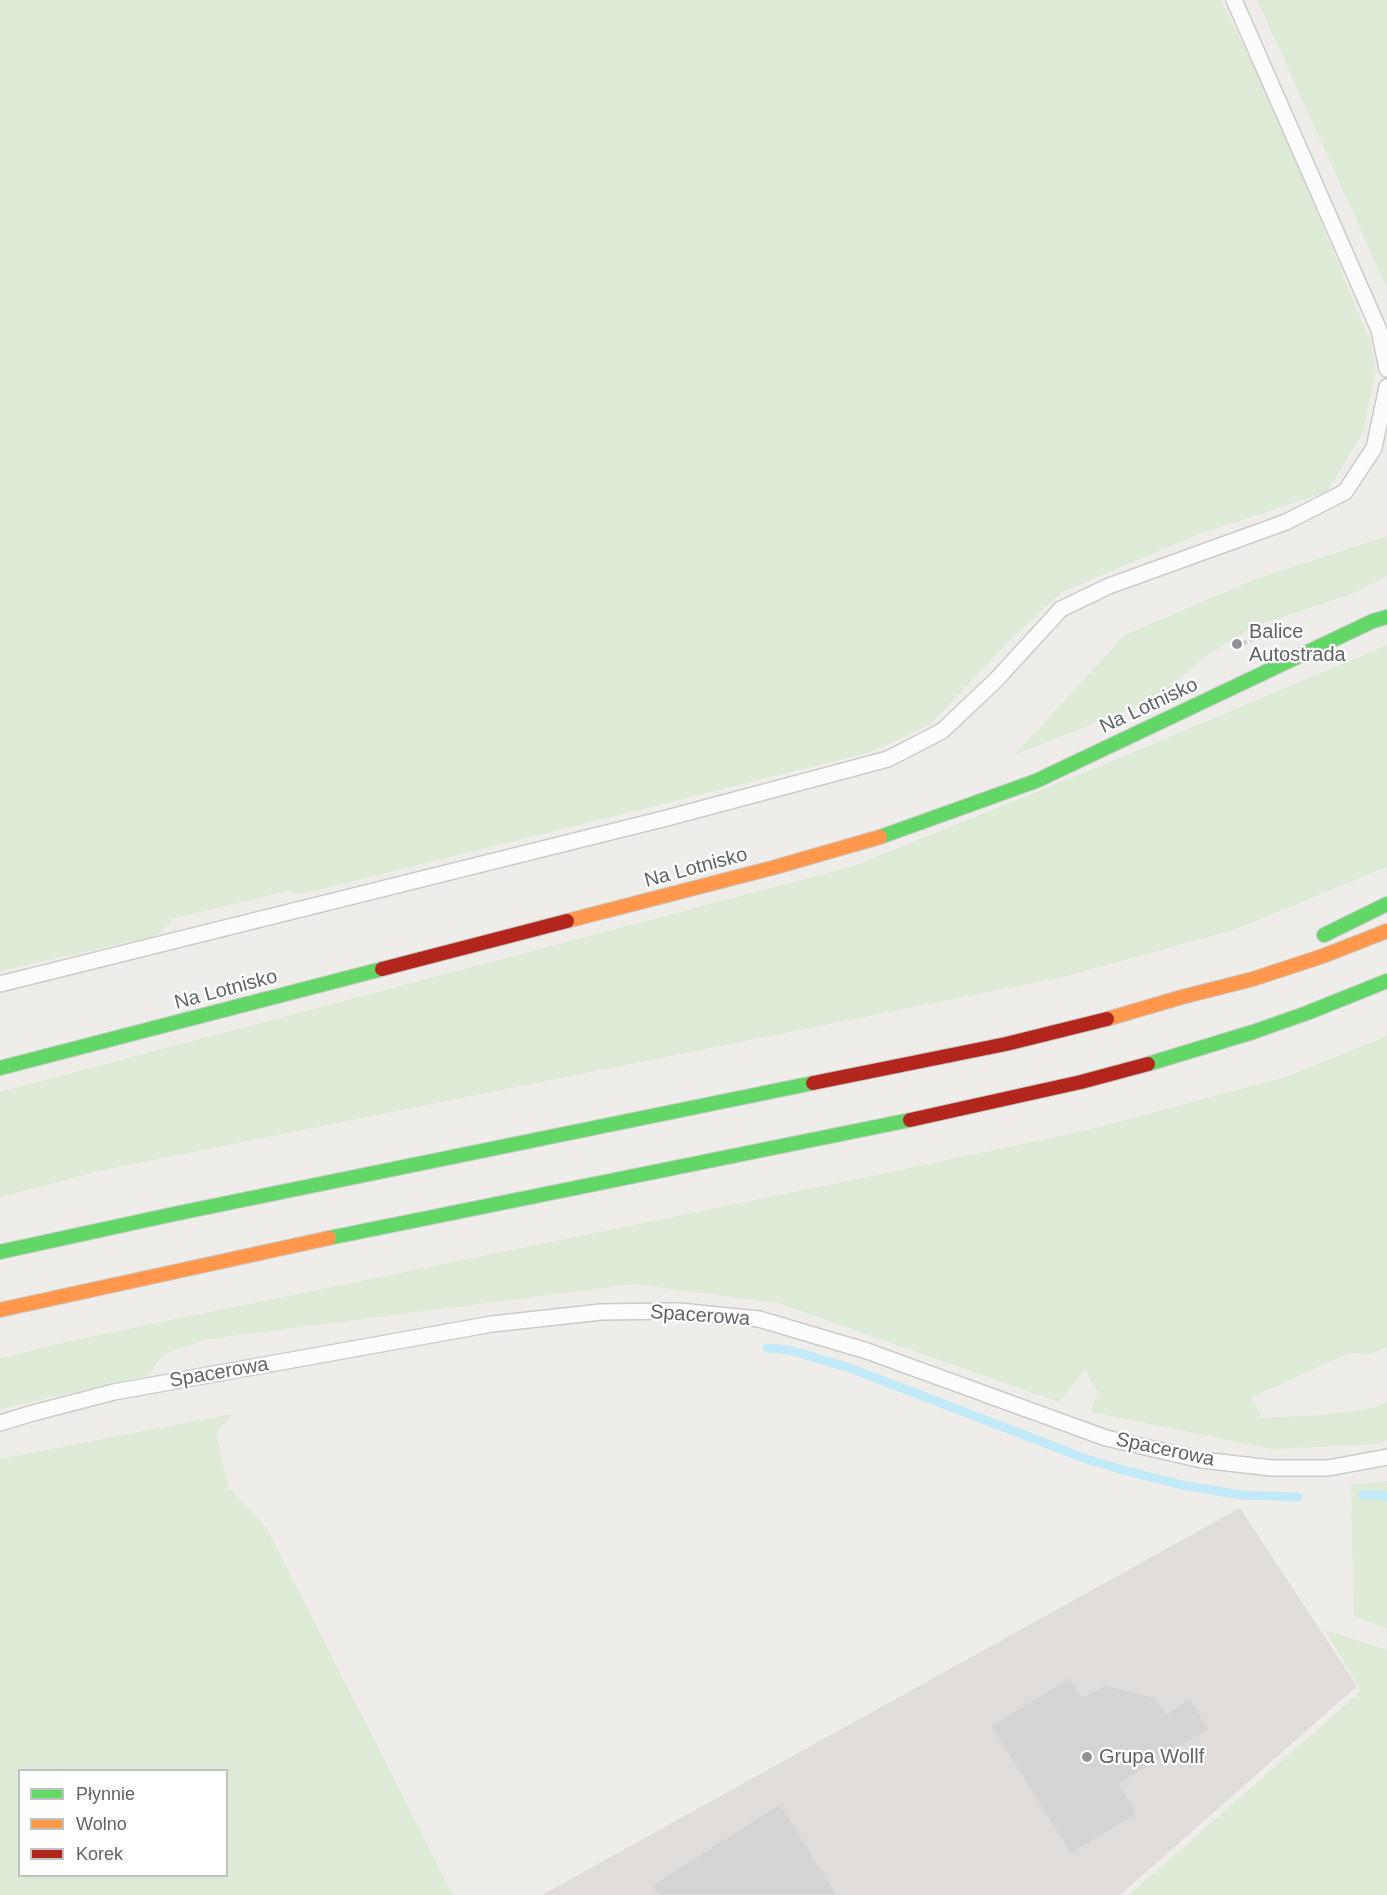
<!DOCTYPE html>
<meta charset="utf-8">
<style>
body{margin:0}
#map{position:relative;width:1387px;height:1895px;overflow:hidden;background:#efedea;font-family:Arial,sans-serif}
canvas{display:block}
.legend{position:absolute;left:18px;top:1769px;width:210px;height:108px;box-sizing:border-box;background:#fff;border:2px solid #bfc1c3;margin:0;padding:8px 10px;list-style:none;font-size:18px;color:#5f6468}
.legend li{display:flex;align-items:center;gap:12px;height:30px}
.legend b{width:30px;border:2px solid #bfc1c3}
</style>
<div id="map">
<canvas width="1387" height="1895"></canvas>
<ul class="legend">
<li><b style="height:8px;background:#63d668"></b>Płynnie</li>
<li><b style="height:8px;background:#ff974d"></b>Wolno</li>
<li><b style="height:8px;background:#b3261e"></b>Korek</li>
</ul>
</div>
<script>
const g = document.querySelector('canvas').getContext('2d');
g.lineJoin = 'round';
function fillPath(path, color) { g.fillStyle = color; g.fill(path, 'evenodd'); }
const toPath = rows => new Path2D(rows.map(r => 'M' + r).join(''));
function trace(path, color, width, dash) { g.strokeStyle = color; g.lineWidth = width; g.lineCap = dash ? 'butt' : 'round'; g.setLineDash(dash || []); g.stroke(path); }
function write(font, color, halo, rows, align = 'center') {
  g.font = font + ' Arial,sans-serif'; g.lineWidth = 4.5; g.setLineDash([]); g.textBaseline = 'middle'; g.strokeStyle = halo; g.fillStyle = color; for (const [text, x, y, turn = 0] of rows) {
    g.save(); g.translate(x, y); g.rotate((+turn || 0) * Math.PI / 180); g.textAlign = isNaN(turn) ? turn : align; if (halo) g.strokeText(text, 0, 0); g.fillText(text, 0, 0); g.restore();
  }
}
const industrial = toPath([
 [1240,1508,1357,1686,1120,1895,542,1895]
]);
const green = toPath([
 [0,0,1221,0,1275,111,1371,343,1376,370,1363,432,1327,492,1199,534,1062,592,1008,642,931,724,871,752,302,894,287,891,175,918,156,936,0,971],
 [1257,0,1387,0,1387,288,1279,48],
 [1387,536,1387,576,1352,594,1255,626,1204,657,1159,698,1014,755,1125,635,1253,580],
 [1387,645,1387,867,1233,930,1067,976,99,1171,0,1197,0,1092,854,866,1115,760],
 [1387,1036,1387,1347,1371,1354,1349,1353,1252,1397,1262,1418,1325,1415,1374,1408,1387,1402,1387,1440,1377,1444,1272,1449,1091,1412,1098,1392,1085,1370,1059,1402,778,1303,634,1284,208,1339,163,1354,149,1375,0,1409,0,1359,48,1346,142,1326,872,1176,1088,1130,1286,1077],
 [232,1414,216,1434,228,1487,266,1527,453,1895,0,1895,0,1459],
 [20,1770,226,1770,226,1876,20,1876],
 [1387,1481,1387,1628,1354,1616,1351,1485],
 [1325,1630,1387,1650,1387,1895,1129,1895,1361,1691]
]);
const stream = toPath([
 [767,1348,789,1350,850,1368,1084,1458,1123,1470,1182,1485,1241,1495,1298,1497],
 [1363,1495,1382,1495,1387,1497]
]);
const building = toPath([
 [1069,1678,1083,1697,1105,1685,1156,1698,1166,1714,1190,1699,1209,1729,1119,1784,1137,1814,1071,1854,991,1726,1069,1678],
 [780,1804,837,1895,658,1895,652,1885,780,1804]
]);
const path = toPath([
 [1233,648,1261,635]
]);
const lane = toPath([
 [1234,0,1379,330,1387,369],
 [0,984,667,818,888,759,942,731,996,680,1061,609,1109,586,1286,522,1345,492,1374,448,1387,387],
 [0,1423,33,1413,114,1392,492,1324,601,1312,679,1311,759,1319,867,1351,1106,1438,1202,1460,1272,1468,1328,1468,1387,1457]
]);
const fast = toPath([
 [880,837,1036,781,1373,621,1387,617],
 [1324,935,1387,904],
 [1148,1064,1253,1032,1307,1013,1387,981],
 [0,1068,382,969],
 [329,1238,910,1120],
 [0,1252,174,1214,813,1083]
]);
const slow = toPath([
 [567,921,772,868,880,837],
 [1107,1019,1182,997,1253,979,1323,956,1387,931],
 [0,1310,329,1238]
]);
const jam = toPath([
 [382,969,567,921],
 [813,1083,1006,1044,1107,1019],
 [910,1120,1081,1082,1148,1064]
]);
const markers = [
 [1237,644,6,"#919496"],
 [1087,1757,6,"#919496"]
];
const poiNames = [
 ["Balice",1249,632],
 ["Autostrada",1249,655],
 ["Grupa Wollf",1099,1757]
];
const streetNames = [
 ["Na Lotnisko",1149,706,-25],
 ["Na Lotnisko",696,868,-15],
 ["Na Lotnisko",226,990,-15],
 ["Spacerowa",700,1316,4],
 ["Spacerowa",219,1373,-10],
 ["Spacerowa",1165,1450,12]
];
fillPath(industrial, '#dfdcda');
fillPath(green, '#dcead6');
trace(stream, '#c1e9f7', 9);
fillPath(building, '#d5d4d3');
trace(building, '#dedcda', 1.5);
trace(lane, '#cbcbca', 18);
trace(fast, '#c9cac9', 16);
trace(slow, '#c9cac9', 16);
trace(jam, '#c9cac9', 16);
trace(path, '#c9cdcb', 4, [6, 3]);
trace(lane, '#fdfcfc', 15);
trace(fast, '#63d668', 14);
trace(slow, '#ff974d', 14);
trace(jam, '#b3261e', 14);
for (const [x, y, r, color] of markers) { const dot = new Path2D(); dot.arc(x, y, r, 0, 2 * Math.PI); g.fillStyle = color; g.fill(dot); trace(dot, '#fff', 2); }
write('20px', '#5f6468', '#fff', poiNames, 'left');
write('20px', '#5f6468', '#fff', streetNames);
</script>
